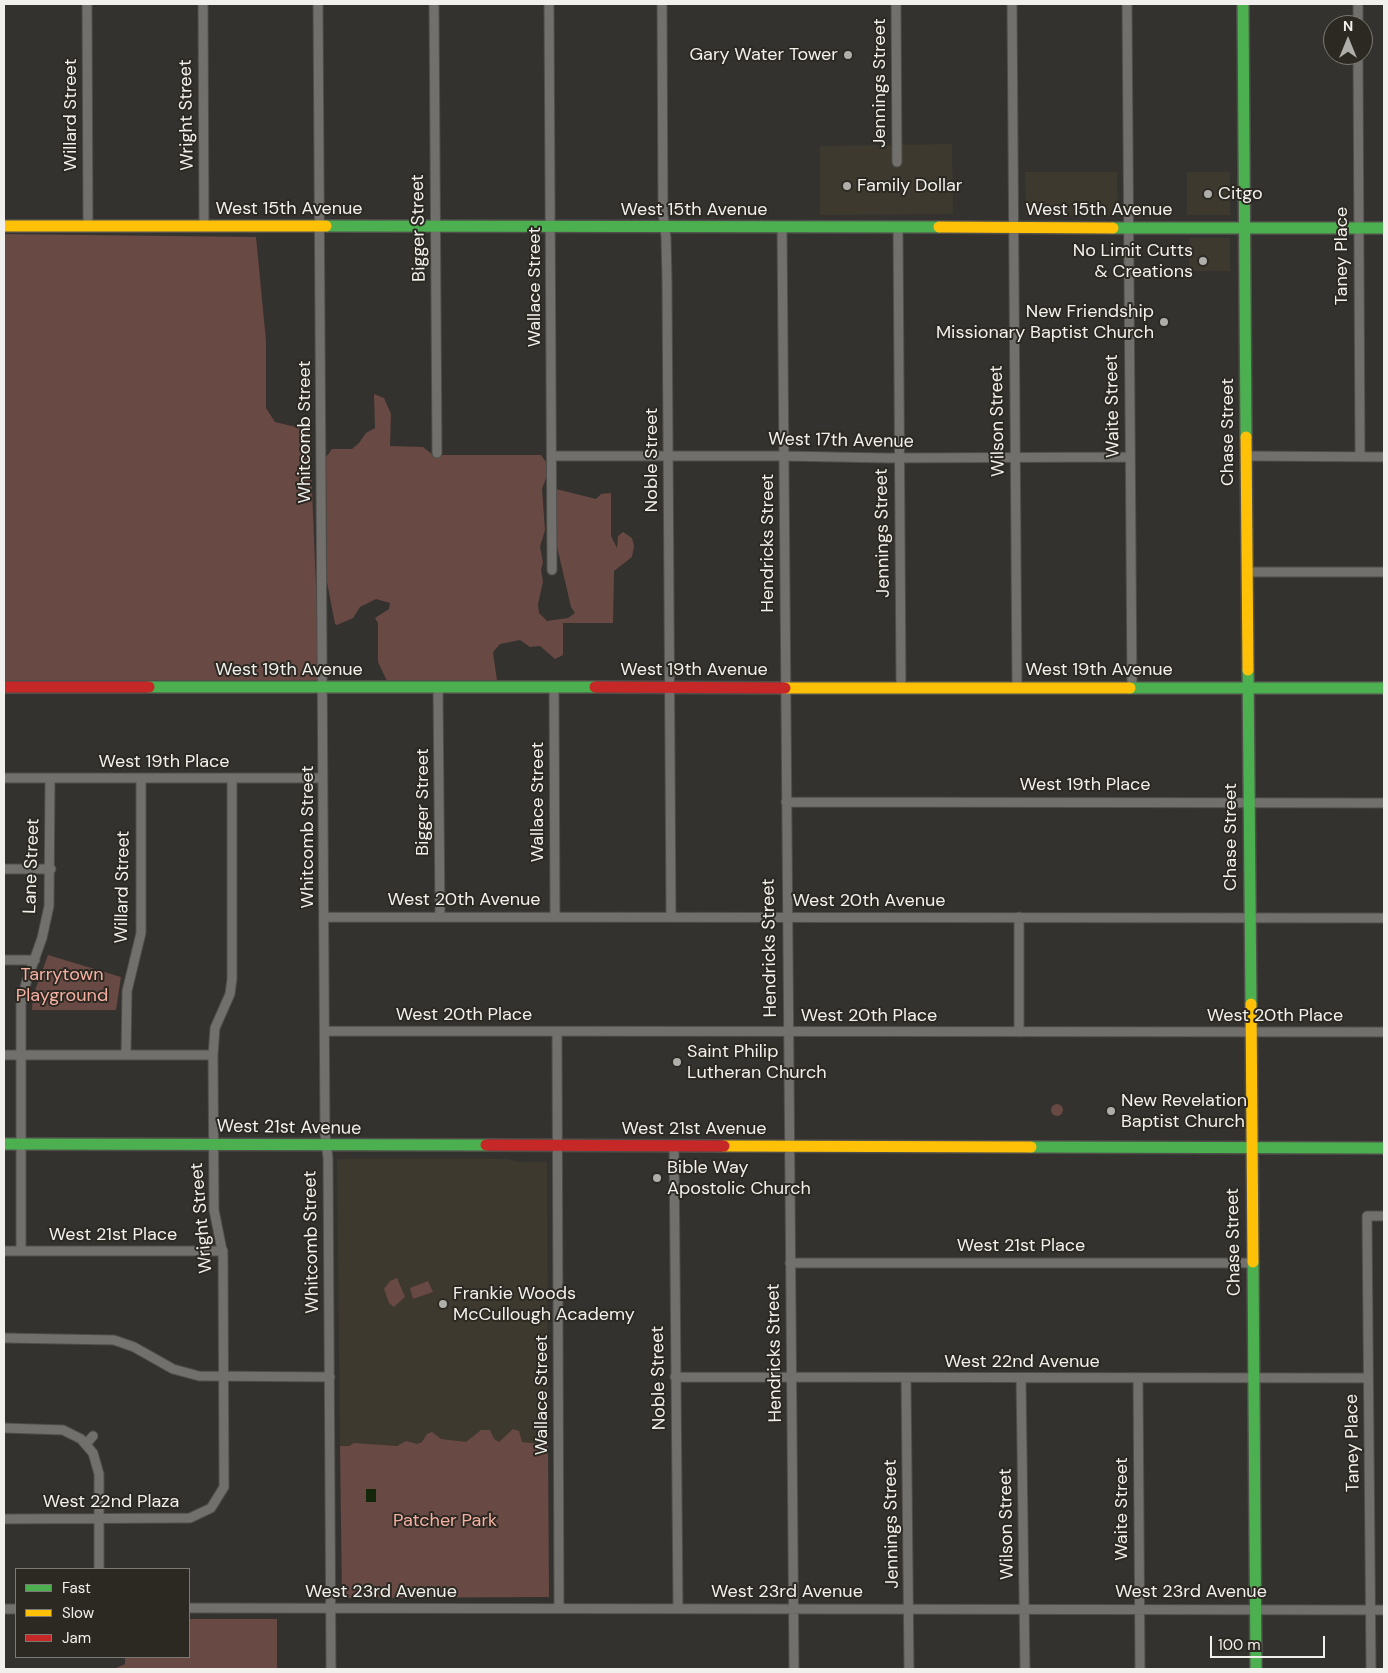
<!DOCTYPE html>
<style>
body{margin:0}
#map{position:relative;width:1388px;height:1673px;overflow:hidden;background:#34322f;font-family:"DM Sans",sans-serif}
canvas{display:block}
.frame{position:absolute;inset:0;border:5px solid #f2f0ec;pointer-events:none}
.legend{position:absolute;left:15px;top:1568px;width:175px;height:90px;box-sizing:border-box;background:#2c2923;border:1px solid #7b7973;margin:0;padding:6px 9px;list-style:none;font-size:15px;color:#f2f0ec}
.legend li{display:flex;align-items:center;gap:10px;height:25px}
.legend b{width:25px;border:1px solid #7b7973}
.north{position:absolute;left:1323px;top:15px;width:50px;height:50px;box-sizing:border-box;background:#2c2923;border:1px solid #7b7973;border-radius:50%;rotate:0deg;font-size:14px;font-weight:700;line-height:20px;text-align:center;color:#f2f0ec}
.north::after{content:'';display:block;margin:auto;width:18px;height:22px;background:#b0aeaa;clip-path:polygon(50% 0,100% 100%,50% 72%,0 100%)}
.scale{position:absolute;left:1210px;top:1636px;width:115px;height:22px;box-sizing:border-box;border:2px solid #f2f0ec;border-top:0;padding-left:6px;font-size:15px;line-height:18px;white-space:nowrap;color:#f2f0ec;-webkit-text-stroke:4px #2c2923;paint-order:stroke}
</style>
<div id="map">
<canvas width="1388" height="1673"></canvas>
<div class="frame"></div>
<ul class="legend">
<li><b style="height:6px;background:#4caf50"></b>Fast</li>
<li><b style="height:6px;background:#ffc107"></b>Slow</li>
<li><b style="height:6px;background:#c62828"></b>Jam</li>
</ul>
<div class="north">N</div>
<div class="scale">100 m</div>
</div>
<script>
const g = document.querySelector('canvas').getContext('2d');
g.lineJoin = 'round';
function fillPath(path, color) { g.fillStyle = color; g.fill(path, 'evenodd'); }
const toPath = rows => new Path2D(rows.map(r => 'M' + r).join(''));
function trace(path, color, width, dash) { g.strokeStyle = color; g.lineWidth = width; g.lineCap = dash ? 'butt' : 'round'; g.setLineDash(dash || []); g.stroke(path); }
function write(font, color, halo, rows, align = 'center') {
  g.font = font + ' "DM Sans",sans-serif'; g.lineWidth = 4; g.setLineDash([]); g.textBaseline = 'middle'; g.strokeStyle = halo; g.fillStyle = color; for (const [text, x, y, turn = 0] of rows) {
    g.save(); g.translate(x, y); g.rotate((+turn || 0) * Math.PI / 180); g.textAlign = isNaN(turn) ? turn : align; if (halo) g.strokeText(text, 0, 0); g.fillText(text, 0, 0); g.restore();
  }
}
const built = toPath([
 [952,144,953,214,820,215,820,146],
 [1025,172,1117,172,1118,215,1026,215],
 [1187,172,1230,172,1230,215,1187,215],
 [1189,238,1230,238,1230,271,1189,271],
 [337,1159,507,1159,518,1162,547,1162,548,1445,340,1446]
]);
const green = toPath([
 [4,234,256,237,266,341,266,408,275,422,308,430,310,442,318,632,318,681,4,683],
 [374,394,384,398,391,414,390,446,423,447,433,455,541,455,546,462,546,478,542,489,545,530,540,547,543,562,541,570,543,582,538,604,539,613,547,621,568,618,575,613,571,607,556,542,556,489,596,499,601,494,611,493,611,536,617,548,618,536,623,532,632,538,634,546,632,557,614,571,613,623,563,623,563,655,555,659,540,646,530,647,520,640,500,644,493,652,497,681,387,681,378,662,378,623,375,618,389,609,390,603,376,599,360,607,353,618,337,625,335,624,327,582,326,457,332,449,352,449,359,443,366,433,375,428],
 [48,955,121,977,116,1010,32,1010,33,996],
 '1051 1110a6 6 0 1 1 12 0a6 6 0 1 1-12 0Z',
 [397,1278,405,1297,394,1307,389,1303,384,1289,390,1281],
 [428,1281,433,1292,413,1299,410,1288],
 [513,1429,519,1431,522,1442,548,1445,549,1597,342,1598,340,1446,349,1446,354,1443,397,1446,406,1441,417,1444,422,1442,427,1434,432,1432,441,1439,466,1442,481,1430,490,1430,494,1439,499,1442],
 [189,1619,277,1619,277,1669,114,1669,125,1664,125,1657,189,1657]
]);
const water = toPath([
 [366,1489,376,1489,376,1502,366,1502]
]);
const street = toPath([
 [87,4,88,226],
 [203,4,204,226],
 [318,4,325,1134,328,1158,331,1669],
 [434,4,437,453],
 [549,4,552,570],
 [662,4,663,214,666,237,667,281,671,917],
 [896,4,897,162],
 [1012,4,1017,687],
 [1127,4,1132,687],
 [1358,4,1358,25],
 [1358,55,1360,457],
 [782,227,794,1669],
 [898,227,901,687],
 [552,456,783,456,888,458,1130,457],
 [1246,456,1384,457],
 [1247,572,1384,572],
 [438,687,440,917],
 [554,687,555,917],
 [4,778,323,778],
 [786,802,1384,803],
 [4,869,51,869],
 [325,917,1384,918],
 [1019,917,1019,1032],
 [4,960,35,960],
 [325,1031,1384,1032],
 [557,1032,559,1608],
 [4,1055,213,1055],
 [126,1055,127,991,141,933,141,778],
 [674,1147,678,1608],
 [4,1251,223,1251],
 [21,1251,21,1004,26,983,42,938,49,906,50,779],
 [790,1263,1252,1263],
 [4,1338,114,1340,134,1347,173,1369,199,1376,330,1377],
 [675,1377,1368,1378],
 [906,1378,909,1669],
 [1021,1378,1025,1669],
 [1138,1378,1140,1669],
 [4,1428,63,1430,81,1439,93,1453,99,1474,99,1569],
 [86,1444,93,1436],
 [4,1519,190,1518,211,1508,224,1487,223,1255,214,1210,213,1055,215,1028,230,994,232,979,232,778],
 [189,1608,1384,1610],
 [4,1609,16,1609],
 [1371,1669,1367,1216,1384,1216]
]);
const fast = toPath([
 [1243,4,1246,437],
 [326,226,939,227],
 [1113,228,1384,228],
 [1248,670,1251,1004],
 [149,687,595,687],
 [1130,688,1384,688],
 [4,1144,486,1145],
 [1031,1147,1384,1148],
 [1253,1262,1256,1669]
]);
const slow = toPath([
 [4,226,326,226],
 [939,227,1113,228],
 [1246,437,1248,670],
 [785,688,1130,688],
 [1251,1004,1253,1262],
 [724,1146,1031,1147]
]);
const jam = toPath([
 [4,687,149,687],
 [595,687,785,688],
 [486,1145,724,1146]
]);
const markers = [
 [848,55,5,"#b0aeaa"],
 [847,186,5,"#b0aeaa"],
 [1208,194,5,"#b0aeaa"],
 [1203,261,5,"#b0aeaa"],
 [1164,322,5,"#b0aeaa"],
 [677,1062,5,"#b0aeaa"],
 [1111,1111,5,"#b0aeaa"],
 [657,1178,5,"#b0aeaa"],
 [443,1304,5,"#b0aeaa"]
];
const poiNames = [
 ["Gary Water Tower",838,55,"right"],
 ["Family Dollar",857,186],
 ["Citgo",1218,194],
 ["No Limit Cutts",1193,251,"right"],
 ["& Creations",1193,272,"right"],
 ["New Friendship",1154,312,"right"],
 ["Missionary Baptist Church",1154,333,"right"],
 ["Saint Philip",687,1052],
 ["Lutheran Church",687,1073],
 ["New Revelation",1121,1101],
 ["Baptist Church",1121,1122],
 ["Bible Way",667,1168],
 ["Apostolic Church",667,1189],
 ["Frankie Woods",453,1294],
 ["McCullough Academy",453,1315]
];
const streetNames = [
 ["Jennings Street",880,83,-90],
 ["Willard Street",71,115,-90],
 ["Wright Street",187,115,-91],
 ["West 15th Avenue",289,209],
 ["West 15th Avenue",694,210],
 ["West 15th Avenue",1099,210],
 ["Bigger Street",419,228,-91],
 ["Taney Place",1342,256,-90],
 ["Wallace Street",535,287,-90],
 ["Waite Street",1113,406,-91],
 ["Wilson Street",998,421,-91],
 ["Whitcomb Street",305,432,-90],
 ["Chase Street",1228,432,-90],
 ["West 17th Avenue",841,441,1],
 ["Noble Street",652,460,-90],
 ["Jennings Street",883,533,-91],
 ["Hendricks Street",768,543,-90],
 ["West 19th Avenue",289,670],
 ["West 19th Avenue",694,670],
 ["West 19th Avenue",1099,670],
 ["West 19th Place",164,762],
 ["West 19th Place",1085,785],
 ["Bigger Street",423,802,-90],
 ["Wallace Street",538,802,-90],
 ["Whitcomb Street",308,837,-90],
 ["Chase Street",1231,837,-90],
 ["Lane Street",32,866,-88],
 ["Willard Street",123,887,-89],
 ["West 20th Avenue",464,900],
 ["West 20th Avenue",869,901],
 ["Hendricks Street",770,948,-91],
 ["West 20th Place",464,1015],
 ["West 20th Place",869,1016],
 ["West 20th Place",1275,1016],
 ["West 21st Avenue",289,1128,1],
 ["West 21st Avenue",694,1129],
 ["Wright Street",202,1218,-95],
 ["West 21st Place",113,1235],
 ["Whitcomb Street",312,1242,-91],
 ["Chase Street",1234,1242,-91],
 ["West 21st Place",1021,1246],
 ["Hendricks Street",775,1353,-91],
 ["West 22nd Avenue",1022,1362],
 ["Noble Street",659,1378,-91],
 ["Wallace Street",542,1395,-90],
 ["Taney Place",1353,1443,-91],
 ["West 22nd Plaza",111,1502],
 ["Waite Street",1122,1509,-90],
 ["Jennings Street",892,1524,-91],
 ["Wilson Street",1007,1524,-91],
 ["West 23rd Avenue",381,1592],
 ["West 23rd Avenue",787,1592],
 ["West 23rd Avenue",1191,1592]
];
const parkNames = [
 ["Tarrytown",62,975],
 ["Playground",62,996],
 ["Patcher Park",445,1521]
];
fillPath(built, '#3e392e');
fillPath(green, '#684943');
fillPath(water, '#15270b');
trace(street, '#4f4e4a', 11);
trace(fast, '#4f4e4a', 14);
trace(slow, '#4f4e4a', 14);
trace(jam, '#4f4e4a', 14);
trace(street, '#71706d', 9);
trace(fast, '#4caf50', 11);
trace(slow, '#ffc107', 11);
trace(jam, '#c62828', 11);
for (const [x, y, r, color] of markers) { const dot = new Path2D(); dot.arc(x, y, r, 0, 2 * Math.PI); g.fillStyle = color; g.fill(dot); trace(dot, '#2c2923', 2); }
write('18px', '#f2f0ec', '#2c2923', poiNames, 'left');
write('18px', '#f2f0ec', '#2c2923', streetNames);
write('18px', '#f8b0a2', '#2c2923', parkNames);
</script>
